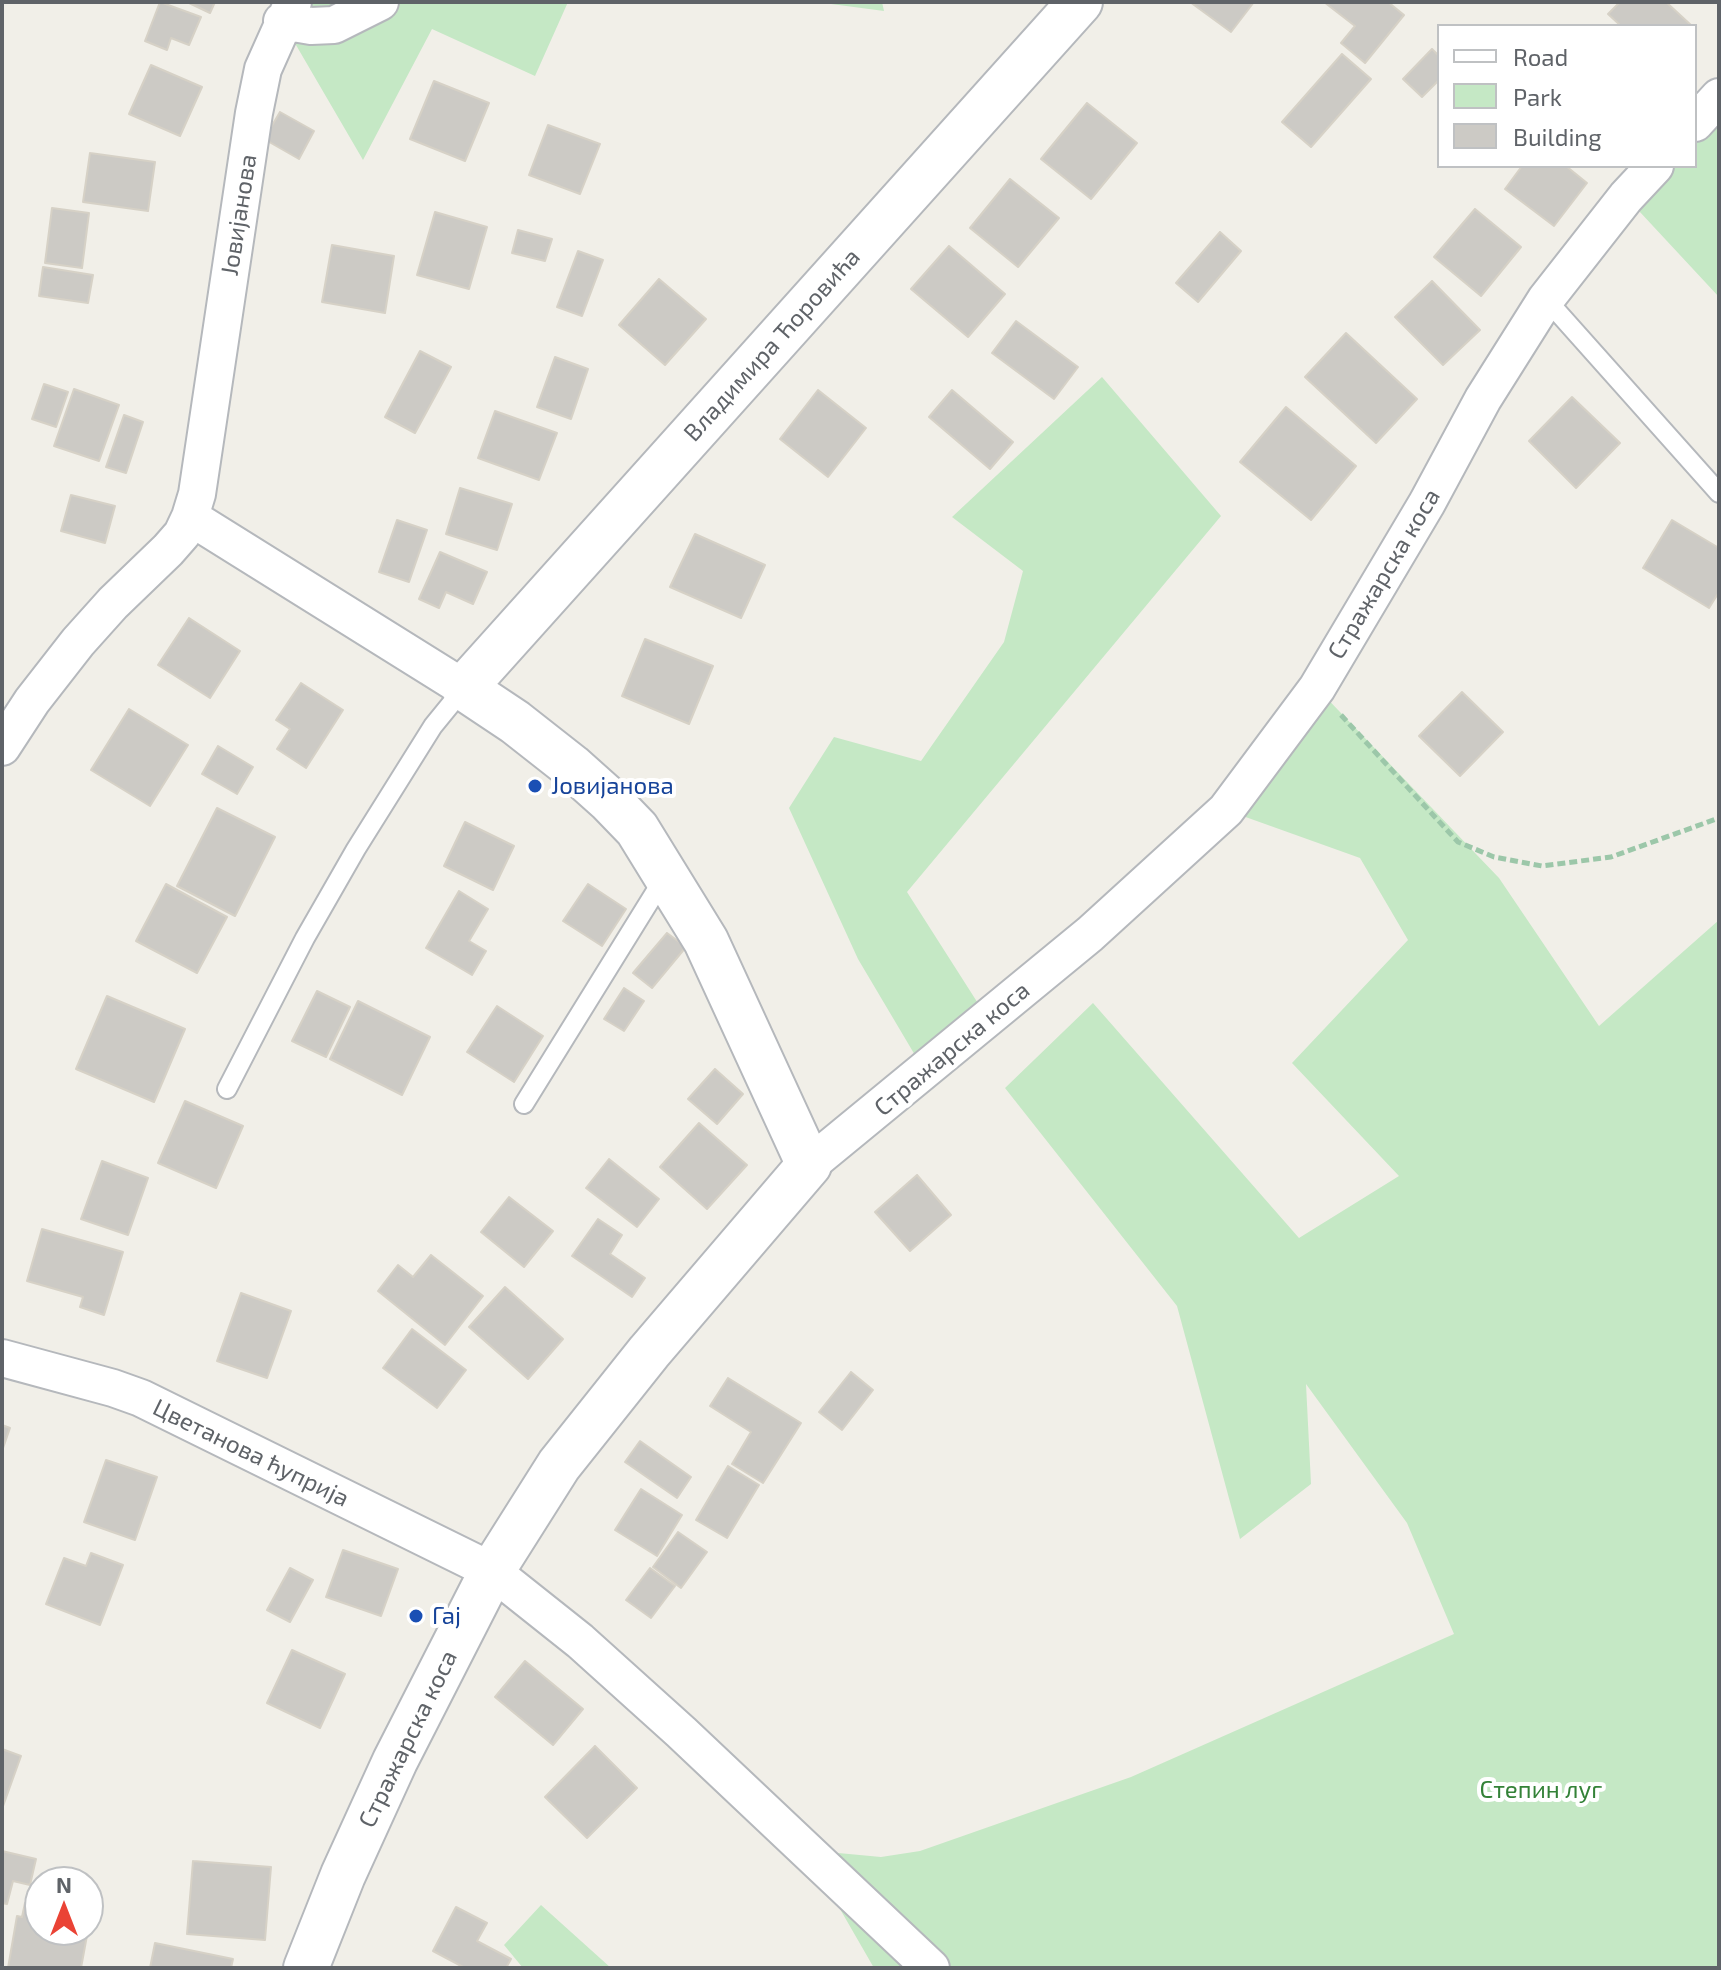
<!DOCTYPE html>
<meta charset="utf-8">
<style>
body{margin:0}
#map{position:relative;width:1721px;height:1970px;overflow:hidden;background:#f1efe8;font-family:"Exo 2",sans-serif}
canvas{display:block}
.frame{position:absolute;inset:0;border:4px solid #5f6368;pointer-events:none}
.legend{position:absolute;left:1437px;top:24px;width:260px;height:144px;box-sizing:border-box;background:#fff;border:2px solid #bfc1c3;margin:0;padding:10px 14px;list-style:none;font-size:24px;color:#5f6368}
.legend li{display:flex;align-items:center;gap:16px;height:40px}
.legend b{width:40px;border:2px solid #bfc1c3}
.north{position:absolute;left:24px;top:1866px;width:80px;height:80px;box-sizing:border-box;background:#fff;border:2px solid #bfc1c3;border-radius:50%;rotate:0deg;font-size:22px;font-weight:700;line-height:32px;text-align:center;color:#5f6368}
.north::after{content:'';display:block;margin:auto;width:28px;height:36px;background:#ea4335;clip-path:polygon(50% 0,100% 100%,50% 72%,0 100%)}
</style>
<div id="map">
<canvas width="1721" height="1970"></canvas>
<div class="frame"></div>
<ul class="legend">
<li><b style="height:10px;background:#fff"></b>Road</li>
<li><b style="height:22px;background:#c5e8c5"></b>Park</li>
<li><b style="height:22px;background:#cccac5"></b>Building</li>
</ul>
<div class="north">N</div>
</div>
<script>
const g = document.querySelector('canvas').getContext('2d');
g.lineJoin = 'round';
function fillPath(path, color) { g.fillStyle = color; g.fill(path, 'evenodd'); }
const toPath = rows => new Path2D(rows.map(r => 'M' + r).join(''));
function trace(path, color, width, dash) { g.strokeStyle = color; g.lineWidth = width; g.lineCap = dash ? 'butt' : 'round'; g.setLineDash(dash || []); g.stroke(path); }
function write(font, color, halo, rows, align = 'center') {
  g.font = font + ' "Exo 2",sans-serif'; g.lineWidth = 8; g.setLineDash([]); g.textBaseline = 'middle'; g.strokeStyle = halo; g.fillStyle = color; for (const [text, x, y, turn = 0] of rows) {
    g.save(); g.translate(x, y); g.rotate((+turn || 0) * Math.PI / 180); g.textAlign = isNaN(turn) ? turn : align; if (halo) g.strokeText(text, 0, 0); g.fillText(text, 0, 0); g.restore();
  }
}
const green = toPath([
 [293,2,568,2,535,76,432,29,363,160,282,21],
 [816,2,882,2,884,11],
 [1719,98,1719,297,1626,197,1655,166,1695,166,1695,124],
 [1102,377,1221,516,907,892,988,1019,925,1072,858,959,789,808,834,737,921,761,1004,642,1023,571,952,517],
 [1317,688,1499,878,1599,1026,1719,920,1719,1968,874,1968,806,1850,881,1857,920,1851,1131,1777,1454,1634,1407,1523,1306,1384,1311,1484,1240,1539,1177,1306,1005,1088,1093,1003,1299,1238,1399,1176,1292,1063,1408,940,1360,858,1226,810],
 [541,1905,611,1968,523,1968,504,1945]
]);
const building = toPath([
 [160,2,201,17,189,45,171,38,167,50,145,41,160,2],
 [187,2,215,2,210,13,187,2],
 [1190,2,1254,2,1231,32,1190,2],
 [1324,2,1388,2,1404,15,1365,63,1341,43,1355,26,1324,2],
 [1620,2,1666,2,1692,26,1621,26,1608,14,1620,2],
 [1432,49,1439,56,1439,80,1422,97,1403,79,1432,49],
 [1342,54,1371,79,1311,147,1282,122,1342,54],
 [151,65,202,87,180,136,129,114,151,65],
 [434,81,489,103,465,161,410,139,434,81],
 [1087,103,1137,143,1091,199,1041,159,1087,103],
 [280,112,314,131,299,159,264,139,280,112],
 [548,125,600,144,580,194,529,175,548,125],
 [90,153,155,162,148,211,83,202,90,153],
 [1522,166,1566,166,1587,183,1554,226,1505,189,1522,166],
 [1010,179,1059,218,1018,267,970,228,1010,179],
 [52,208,89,213,82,268,45,263,52,208],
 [1475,209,1521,247,1481,296,1434,257,1475,209],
 [435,212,487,227,469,289,417,275,435,212],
 [518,230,552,239,545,261,512,253,518,230],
 [1220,232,1241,251,1198,302,1176,283,1220,232],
 [332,245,394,256,385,313,322,302,332,245],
 [949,246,1005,294,968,337,911,289,949,246],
 [578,251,603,260,582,316,557,307,578,251],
 [43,267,93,275,88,303,39,296,43,267],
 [659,279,706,319,665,365,619,325,659,279],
 [1432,281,1480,330,1443,365,1395,317,1432,281],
 [1016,321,1078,367,1054,399,992,353,1016,321],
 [1346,333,1417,399,1376,443,1305,377,1346,333],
 [420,351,451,367,415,433,385,417,420,351],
 [555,357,588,369,571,419,537,407,555,357],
 [44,384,68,392,56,427,32,419,44,384],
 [74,389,119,405,99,461,54,446,74,389],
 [818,390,866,428,828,477,780,439,818,390],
 [952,390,1013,442,990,469,929,417,952,390],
 [1572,397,1620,443,1576,488,1529,441,1572,397],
 [1286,407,1356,466,1311,520,1240,462,1286,407],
 [495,411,557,433,539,480,478,458,495,411],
 [124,415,143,422,126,473,106,467,124,415],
 [460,488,512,504,497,550,446,534,460,488],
 [71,495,115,506,105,543,61,531,71,495],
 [397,520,427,530,409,582,379,572,397,520],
 [1672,520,1719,548,1719,592,1709,608,1643,568,1672,520],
 [695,534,765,565,741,618,670,587,695,534],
 [440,552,487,572,473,604,446,592,439,608,419,599,440,552],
 [189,618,240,651,210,698,158,665,189,618],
 [645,639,713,666,689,724,622,696,645,639],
 [301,683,343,710,306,768,277,749,290,729,276,720,301,683],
 [1462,692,1503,732,1460,776,1419,736,1462,692],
 [129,709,188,745,150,806,91,770,129,709],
 [218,746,253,767,237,794,202,774,218,746],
 [217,808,275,837,235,916,177,886,217,808],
 [465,822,514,846,493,890,444,866,465,822],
 [166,884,227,917,197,973,136,941,166,884],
 [588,884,626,909,602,946,563,921,588,884],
 [459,891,488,909,469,941,486,951,472,975,426,948,459,891],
 [667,933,686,947,652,988,633,973,667,933],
 [624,988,644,1001,624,1031,604,1019,624,988],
 [317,991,350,1007,326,1057,292,1041,317,991],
 [107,996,185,1029,154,1102,76,1069,107,996],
 [358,1001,430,1037,402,1095,330,1059,358,1001],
 [497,1006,543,1036,514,1082,467,1052,497,1006],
 [715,1069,743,1094,717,1124,688,1099,715,1069],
 [185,1101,243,1126,216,1188,158,1163,185,1101],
 [699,1123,747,1165,707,1209,660,1167,699,1123],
 [609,1159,659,1199,637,1227,586,1188,609,1159],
 [102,1161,148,1178,128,1235,81,1219,102,1161],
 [917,1175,951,1215,910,1251,875,1212,917,1175],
 [509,1197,553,1231,524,1267,481,1232,509,1197],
 [598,1219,622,1235,610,1254,645,1278,632,1297,572,1256,598,1219],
 [42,1229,123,1252,104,1315,80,1307,83,1297,27,1281,42,1229],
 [431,1255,483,1296,445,1345,378,1291,398,1265,413,1277,431,1255],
 [505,1287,563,1339,528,1379,469,1327,505,1287],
 [241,1293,291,1311,267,1378,217,1361,241,1293],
 [412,1329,466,1370,437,1408,383,1368,412,1329],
 [851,1372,873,1390,842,1430,819,1412,851,1372],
 [728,1378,801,1423,763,1483,732,1464,751,1432,710,1406,728,1378],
 [2,1425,10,1428,2,1451,2,1425],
 [640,1441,691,1477,677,1498,625,1462,640,1441],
 [106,1460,157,1477,135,1540,84,1522,106,1460],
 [728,1466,759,1485,727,1538,696,1520,728,1466],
 [641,1489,682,1515,657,1556,615,1530,641,1489],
 [678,1532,707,1552,681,1588,653,1567,678,1532],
 [343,1550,398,1569,381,1616,326,1597,343,1550],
 [91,1553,123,1565,100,1625,46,1604,64,1558,86,1566,91,1553],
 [290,1568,313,1580,290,1622,267,1610,290,1568],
 [650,1568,675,1586,651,1618,626,1600,650,1568],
 [292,1650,345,1674,320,1728,267,1703,292,1650],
 [525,1661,583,1709,553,1745,495,1697,525,1661],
 [595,1746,637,1788,587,1838,545,1797,595,1746],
 [2,1749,21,1756,2,1809,2,1749],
 [2,1851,36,1859,30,1885,13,1881,7,1904,2,1903,2,1851],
 [193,1861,271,1867,265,1940,187,1934,193,1861],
 [25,1903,40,1906,40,1930,88,1930,81,1968,8,1968,17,1916,22,1917,25,1903],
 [456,1907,487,1923,477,1941,511,1959,506,1968,465,1968,433,1951,456,1907],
 [155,1943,233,1959,231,1968,150,1968,155,1943]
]);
const path = toPath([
 [1341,715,1458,842,1494,857,1542,866,1611,857,1719,818]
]);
const service = toPath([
 [1546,299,1719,493],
 [227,1089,305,938,356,849,433,726,464,688],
 [524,1104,664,878]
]);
const minor = toPath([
 [282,21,311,26,334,25,380,2],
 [1695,123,1719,97],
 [190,517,464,688],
 [2,747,32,701,78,642,113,603,168,550,182,534,190,517,197,494,254,113,263,69,293,2],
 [809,1165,1090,934,1226,810,1317,688,1427,503,1483,399,1546,299,1626,197,1655,166],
 [2,1358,113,1388,141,1398,492,1571,580,1641,681,1732,931,1968]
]);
const tertiary = toPath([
 [306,1968,343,1875,395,1761,492,1571,559,1465,649,1352,809,1165,706,941,637,829,609,800,571,766,515,722,464,688,1080,2]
]);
const markers = [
 [535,786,8,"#1a4fb4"],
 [416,1616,8,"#1a4fb4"]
];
const streetNames = [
 ["Јовијанова",239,215,-81],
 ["Владимира Ћоровића",772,345,-48],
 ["Стражарска коса",1384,574,-59],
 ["Стражарска коса",952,1049,-40],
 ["Цветанова ћуприја",251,1453,26],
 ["Стражарска коса",408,1739,-64]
];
const transitNames = [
 ["Јовијанова",551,786],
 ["Гај",432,1616]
];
const parkNames = [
 ["Степин луг",1541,1790]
];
fillPath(green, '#c5e8c5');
fillPath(building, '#cccac5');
trace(building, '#d6d1c6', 2);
trace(service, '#b5b8bc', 22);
trace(minor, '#b5b8bc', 40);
trace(tertiary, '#b5b8bc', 48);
trace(path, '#9cc7a9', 5, [8, 4]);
trace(service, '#fff', 18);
trace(minor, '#fff', 36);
trace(tertiary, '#fff', 44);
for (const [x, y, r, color] of markers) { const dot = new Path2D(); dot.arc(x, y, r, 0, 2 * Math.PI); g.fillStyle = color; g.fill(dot); trace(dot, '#fff', 3); }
write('24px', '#5f6368', '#fff', streetNames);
write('24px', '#164399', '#fff', transitNames, 'left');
write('24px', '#348238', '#fff', parkNames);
</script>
